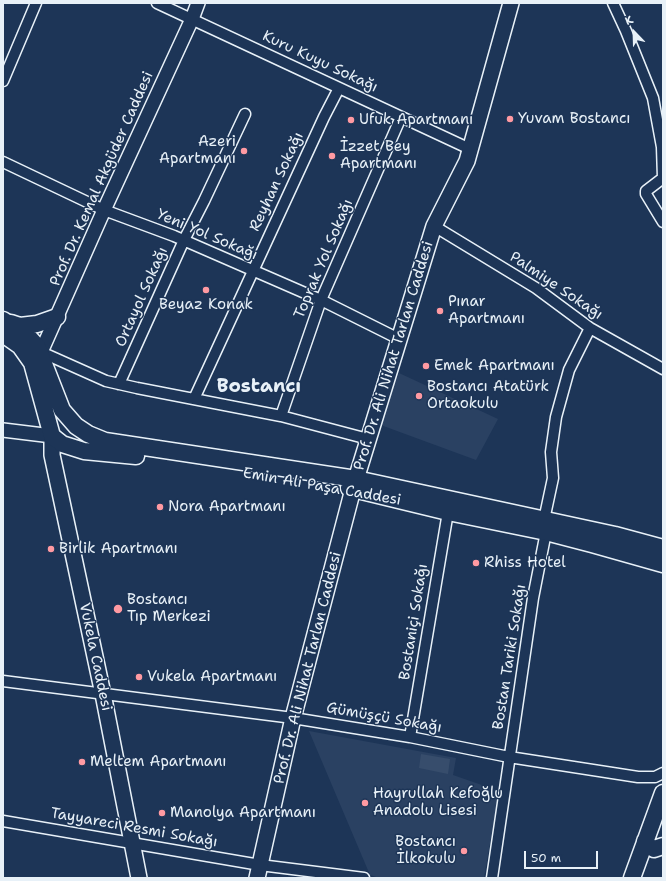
<!DOCTYPE html>
<meta charset="utf-8">
<style>
body{margin:0}
#map{position:relative;width:666px;height:881px;overflow:hidden;background:#1d3557;font-family:"Shantell Sans",sans-serif}
canvas{display:block}
.frame{position:absolute;inset:0;border:4px solid #e8f1f8;pointer-events:none}
.north{position:absolute;left:614px;top:12px;width:40px;height:40px;-webkit-text-stroke:3px #1d3557;paint-order:stroke;rotate:337deg;font-size:11px;font-weight:700;line-height:16px;text-align:center;color:#e8f1f8}
.north::after{content:'';display:block;margin:auto;width:14px;height:18px;background:#e8f1f8;clip-path:polygon(50% 0,100% 100%,50% 72%,0 100%)}
.scale{position:absolute;left:524px;top:851px;width:74px;height:18px;box-sizing:border-box;border:2px solid #e8f1f8;border-top:0;padding-left:5px;font-size:12px;line-height:14px;white-space:nowrap;color:#e8f1f8;-webkit-text-stroke:3px #1d3557;paint-order:stroke}
</style>
<div id="map">
<canvas width="666" height="881"></canvas>
<div class="frame"></div>
<div class="north">K</div>
<div class="scale">50 m</div>
</div>
<script>
const g = document.querySelector('canvas').getContext('2d');
g.lineJoin = 'round';
function fillPath(path, color) { g.fillStyle = color; g.fill(path, 'evenodd'); }
const toPath = rows => new Path2D(rows.map(r => 'M' + r).join(''));
function trace(path, color, width, dash) { g.strokeStyle = color; g.lineWidth = width; g.lineCap = dash ? 'butt' : 'round'; g.setLineDash(dash || []); g.stroke(path); }
function write(font, color, halo, rows, align = 'center') {
  g.font = font + ' "Shantell Sans",sans-serif'; g.lineWidth = 3; g.setLineDash([]); g.textBaseline = 'middle'; g.strokeStyle = halo; g.fillStyle = color; for (const [text, x, y, turn = 0] of rows) {
    g.save(); g.translate(x, y); g.rotate((+turn || 0) * Math.PI / 180); g.textAlign = isNaN(turn) ? turn : align; if (halo) g.strokeText(text, 0, 0); g.fillText(text, 0, 0); g.restore();
  }
}
const built = toPath([
 [399,373,498,419,476,460,378,424],
 [309,731,456,758,453,775,499,791,484,878,379,878,370,875]
]);
const green = toPath([
 [421,754,450,759,448,774,419,768]
]);
const minor = toPath([
 [157,3,470,149],
 [613,3,626,31,653,98,662,147,663,178],
 [3,81,36,3],
 [3,162,104,210,174,236,321,300,399,339],
 [663,178,646,191,646,194,663,222],
 [434,226,536,288,590,328,663,369],
 [39,355,41,352,106,381,137,388,281,416,368,439],
 [119,384,184,240,204,201,245,114],
 [194,399,324,117,339,88],
 [281,416,321,300,401,117],
 [3,681,293,718,410,737,509,757,638,777,655,777,663,773],
 [410,737,448,512],
 [3,821,260,865,364,878],
 [492,878,533,598,546,532,544,520,553,478,551,452,556,417,569,370,590,328]
]);
const tertiary = toPath([
 [41,352,104,210,192,19,198,3],
 [3,430,52,436]
]);
const secondary = toPath([
 [52,436,52,455,103,694,139,878],
 [257,878,293,718,353,489,434,226,467,161,511,3]
]);
const primary = toPath([
 [3,320,28,336,37,346,62,410,76,426,88,434,105,441,356,479,615,535,663,548],
 [11,323,20,326,37,324,57,317],
 [3,334,20,346,32,363,52,436],
 [52,436,62,444,84,451,136,456],
 [349,488,448,512,546,532,592,544,663,564],
 [645,841,649,846,654,849,663,846],
 [632,878,663,793]
]);
const markers = [
 [510,119,4,"#ff9aa2"],
 [351,120,4,"#ff9aa2"],
 [244,151,4,"#ff9aa2"],
 [332,156,4,"#ff9aa2"],
 [206,290,4,"#ff9aa2"],
 [440,311,4,"#ff9aa2"],
 [426,366,4,"#ff9aa2"],
 [419,396,4,"#ff9aa2"],
 [160,507,4,"#ff9aa2"],
 [51,549,4,"#ff9aa2"],
 [476,563,4,"#ff9aa2"],
 [118,609,5,"#ff9aa2"],
 [139,677,4,"#ff9aa2"],
 [82,762,4,"#ff9aa2"],
 [365,803,4,"#ff9aa2"],
 [162,813,4,"#ff9aa2"],
 [464,851,4,"#ff9aa2"]
];
const streetNames = [
 ["Kuru Kuyu Sokağı",320,62,25],
 ["Prof. Dr. Kemal Akgüder Caddesi",102,179,-66],
 ["Reyhan Sokağı",277,182,-65],
 ["Yeni Yol Sokağı",207,235,23],
 ["Toprak Yol Sokağı",324,259,-67],
 ["Palmiye Sokağı",556,286,34],
 ["Ortayol Sokağı",142,297,-66],
 ["Prof. Dr. Ali Nihat Tarlan Caddesi",394,356,-73],
 ["Emin Ali Paşa Caddesi",322,487,10],
 ["Bostaniçi Sokağı",414,622,-81],
 ["Vukela Caddesi",95,657,78],
 ["Bostan Tariki Sokağı",510,657,-81],
 ["Prof. Dr. Ali Nihat Tarlan Caddesi",308,668,-76],
 ["Gümüşçü Sokağı",384,718,10],
 ["Tayyareci Resmi Sokağı",134,828,10]
];
const poiNames = [
 ["Yuvam Bostancı",518,119],
 ["Ufuk Apartmanı",359,120],
 ["Azeri",236,142,"right"],
 ["Apartmanı",236,159,"right"],
 ["İzzet Bey",340,147],
 ["Apartmanı",340,164],
 ["Pınar",448,302],
 ["Apartmanı",448,319],
 ["Beyaz Konak",206,305,"center"],
 ["Emek Apartmanı",434,366],
 ["Bostancı Atatürk",427,387],
 ["Ortaokulu",427,404],
 ["Nora Apartmanı",168,507],
 ["Birlik Apartmanı",59,549],
 ["Rhiss Hotel",484,563],
 ["Bostancı",127,600],
 ["Tıp Merkezi",127,617],
 ["Vukela Apartmanı",147,677],
 ["Meltem Apartmanı",90,762],
 ["Hayrullah Kefoğlu",373,794],
 ["Anadolu Lisesi",373,811],
 ["Manolya Apartmanı",170,813],
 ["Bostancı",456,842,"right"],
 ["İlkokulu",456,859,"right"]
];
const districtNames = [
 ["Bostancı",259,387]
];
fillPath(built, '#2a4162');
fillPath(green, '#374d6c');
trace(minor, '#e8f1f8', 13);
trace(tertiary, '#e8f1f8', 16);
trace(secondary, '#e8f1f8', 18);
trace(primary, '#e8f1f8', 19);
trace(minor, '#1d3557', 10);
trace(tertiary, '#1d3557', 13);
trace(secondary, '#1d3557', 15);
trace(primary, '#1d3557', 16);
for (const [x, y, r, color] of markers) { const dot = new Path2D(); dot.arc(x, y, r, 0, 2 * Math.PI); g.fillStyle = color; g.fill(dot); trace(dot, '#1d3557', 1.5); }
write('15px', '#e8f1f8', '#1d3557', streetNames);
write('15px', '#e8f1f8', '#1d3557', poiNames, 'left');
write('bold 19px', '#e8f1f8', '#1d3557', districtNames);
</script>
